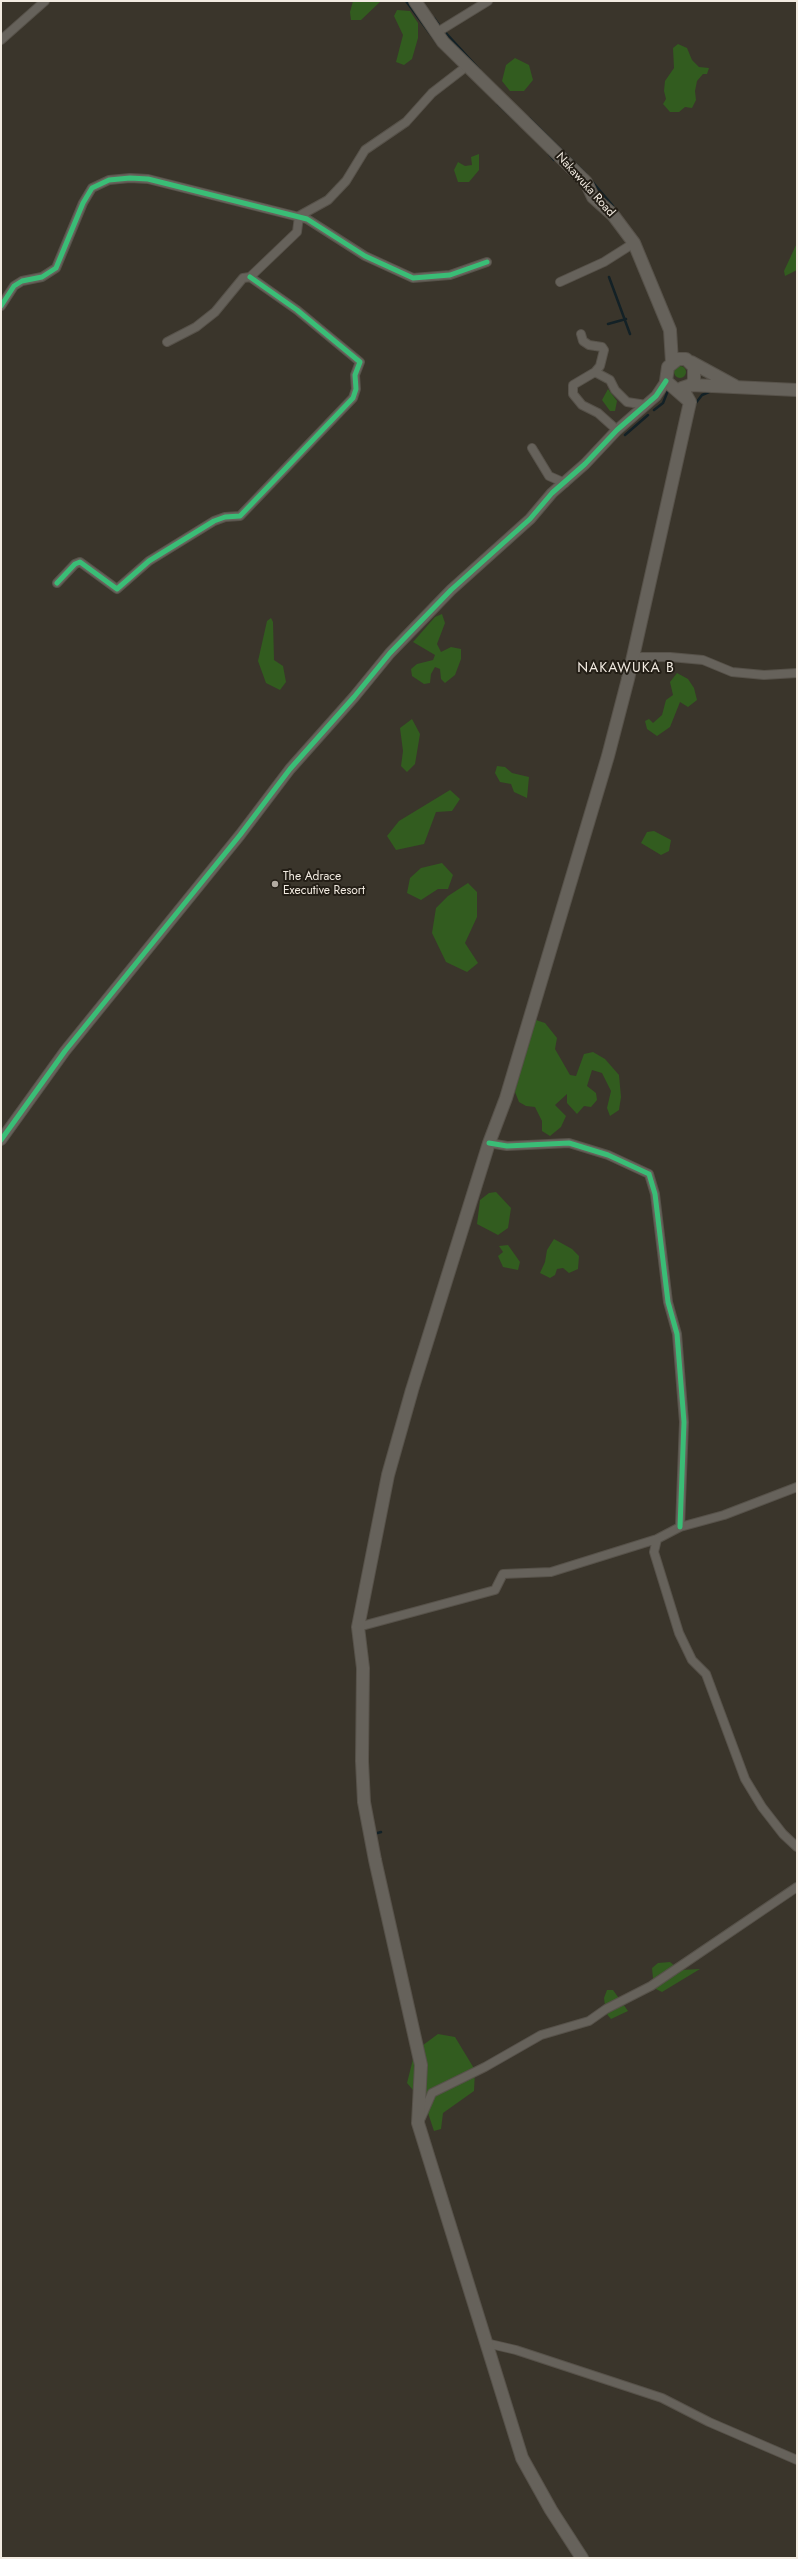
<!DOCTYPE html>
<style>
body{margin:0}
#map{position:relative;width:798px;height:2559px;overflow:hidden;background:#3a352b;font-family:Jost,sans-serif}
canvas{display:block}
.frame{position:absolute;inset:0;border:2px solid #f2ebe1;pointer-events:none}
</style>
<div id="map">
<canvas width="798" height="2559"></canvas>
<div class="frame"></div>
</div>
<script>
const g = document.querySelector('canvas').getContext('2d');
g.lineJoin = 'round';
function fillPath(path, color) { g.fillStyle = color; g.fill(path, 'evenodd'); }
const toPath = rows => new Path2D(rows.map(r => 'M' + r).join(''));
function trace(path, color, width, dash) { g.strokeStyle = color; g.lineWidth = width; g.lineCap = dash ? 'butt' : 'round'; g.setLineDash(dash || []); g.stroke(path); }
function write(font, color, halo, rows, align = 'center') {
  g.font = font + ' Jost,sans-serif'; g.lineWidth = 4; g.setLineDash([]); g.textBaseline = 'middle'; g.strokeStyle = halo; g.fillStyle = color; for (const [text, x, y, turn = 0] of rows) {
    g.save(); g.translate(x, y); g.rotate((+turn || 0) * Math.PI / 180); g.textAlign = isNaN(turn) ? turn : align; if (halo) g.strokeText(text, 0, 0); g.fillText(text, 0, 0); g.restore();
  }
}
const green = toPath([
 [353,1,381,1,361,20,351,20,350,12],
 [397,10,410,11,418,23,418,38,412,59,404,65,396,62,403,35,394,16],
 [678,44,687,48,692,60,699,67,709,68,707,74,703,74,697,81,695,91,696,100,692,108,685,107,679,112,670,112,663,104,666,99,664,91,665,81,674,68,673,48],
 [515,58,529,65,533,80,524,91,510,91,502,81,506,65],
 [479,154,479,170,469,182,458,182,454,170,458,162,465,166,472,165,471,157],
 [797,243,797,270,785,276,784,271],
 '674 372a6 6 0 1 1 12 0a6 6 0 1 1-12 0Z',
 [608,389,617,401,615,411,610,411,602,400],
 [442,614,445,623,437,644,441,652,451,647,461,649,461,659,455,675,445,683,441,679,440,669,435,667,431,674,430,683,424,684,412,676,411,669,417,664,433,660,435,655,413,642,435,617],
 [271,618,273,622,274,660,283,666,286,682,280,690,266,683,258,661,267,621],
 [677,673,688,679,694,688,697,700,688,707,680,702,670,727,657,736,647,729,645,721,649,719,653,723,662,715,666,700,673,695,670,682],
 [412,719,420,734,415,764,407,772,401,766,403,751,400,728],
 [497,766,505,767,512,773,529,777,527,798,514,792,511,784,500,782,495,773],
 [450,790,460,799,452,811,436,812,424,844,396,850,387,836,399,821],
 [654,831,671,840,669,851,661,855,641,843,647,832],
 [442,863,453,875,448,889,438,889,421,900,407,893,410,878,421,868],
 [468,883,477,892,477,917,465,943,478,963,467,972,446,962,432,933,436,908,448,896],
 [536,1020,545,1023,557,1038,555,1049,570,1075,576,1076,584,1054,593,1052,605,1059,619,1075,621,1097,619,1110,610,1116,607,1108,611,1091,602,1073,592,1070,587,1086,596,1093,597,1100,591,1107,584,1106,577,1114,567,1103,567,1094,555,1105,566,1116,561,1127,550,1136,542,1131,542,1121,535,1107,526,1106,519,1102,515,1092,530,1032],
 [496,1192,511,1208,508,1228,498,1235,477,1224,480,1200,489,1193],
 [554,1239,572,1249,579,1256,578,1269,569,1273,563,1268,557,1269,555,1275,550,1278,540,1273,545,1262,547,1250],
 [508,1245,520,1262,518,1270,503,1267,498,1256,503,1252,499,1246],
 [670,1962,680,1970,700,1969,662,1992,654,1988,652,1968,658,1963],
 [607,1990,613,1990,628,2011,611,2019,606,2013,604,1998],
 [438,2034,455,2037,475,2070,474,2091,443,2113,441,2129,434,2131,425,2104,407,2083,415,2051]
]);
const stream = toPath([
 [406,1,437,43],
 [434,18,439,25],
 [445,32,479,69],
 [498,104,519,124],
 [529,118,586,174],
 [549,154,554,160],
 [590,179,613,206],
 [609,277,630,334],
 [608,324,626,319],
 [695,404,702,395,709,392],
 [654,410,663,403,669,388],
 [625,435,648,415],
 [374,1834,381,1832]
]);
const minor = toPath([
 [436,33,488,1],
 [1,40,45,1],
 [560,282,604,262,634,243],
 [1,306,14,286,22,281,42,277,56,268,83,203,92,188,109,180,130,178,148,179,307,219,365,256,413,278,450,275,487,262],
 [581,334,583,341,589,345,602,347,604,350,600,366,595,372],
 [167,342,196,327,215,312,243,278,250,277,297,232,299,216,328,200,346,181,365,150,406,122,432,93,467,66],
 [617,430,598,413,582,405,573,394,573,385,595,372,610,380,615,390,627,402,646,405],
 [532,448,549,476,565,483],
 [57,583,75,564,80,562,117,589,149,561,214,521,225,517,240,516,353,398,356,389,355,375,360,362,297,310,250,277],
 [632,657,670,657,703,660,732,672,764,675,797,673],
 [489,1143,507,1146,569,1143,608,1155,649,1174,655,1194,668,1302,677,1334,684,1422,680,1527],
 [657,1539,654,1552,679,1633,692,1660,706,1674,745,1779,762,1807,783,1834,797,1847],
 [358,1627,495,1590,503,1574,551,1572,657,1539,680,1527,724,1515,797,1487],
 [421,2118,432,2093,485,2067,541,2035,589,2021,606,2009,651,1986,797,1887],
 [486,2343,516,2350,662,2398,709,2422,797,2460]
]);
const tertiary = toPath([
 [1,1140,65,1051,240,835,290,769,354,697,390,653,451,590,530,519,552,493,585,464,617,430,656,396,666,381]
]);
const secondary = toPath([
 [415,1,443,42,586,182,593,197,613,215,634,243,670,330,672,362],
 [678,359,686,359,694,367,694,380,691,385,682,388,690,402,666,381,668,367,678,359],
 [691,362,735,386],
 [691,385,797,390],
 [582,2558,551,2510,522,2458,418,2123,421,2065,375,1860,364,1802,362,1761,363,1668,358,1627,388,1475,412,1390,489,1143,506,1098,608,756,628,679,690,402]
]);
const cycleway = toPath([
 [1,306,14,286,22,281,42,277,56,268,83,203,92,188,109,180,130,178,148,179,307,219,365,256,413,278,450,275,487,262],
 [57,583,75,564,80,562,117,589,149,561,214,521,225,517,240,516,353,398,356,389,355,375,360,362,297,310,250,277],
 [1,1140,65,1051,240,835,290,769,354,697,390,653,451,590,530,519,552,493,585,464,617,430,656,396,666,381],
 [489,1143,507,1146,569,1143,608,1155,649,1174,655,1194,668,1302,677,1334,684,1422,680,1527]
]);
const markers = [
 [275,884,4,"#b2aba1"]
];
const streetNames = [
 ["Nakawuka Road",585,185,48]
];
const poiNames = [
 ["The Adrace",283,877],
 ["Executive Resort",283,891]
];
const quarterNames = [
 ["NAKAWUKA B",626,669]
];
fillPath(green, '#325c1f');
trace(stream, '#132126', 2.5);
trace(minor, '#57524a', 10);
trace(tertiary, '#57524a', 12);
trace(secondary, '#57524a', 14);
trace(minor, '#66625b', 8);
trace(tertiary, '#66625b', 10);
trace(secondary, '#66625b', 12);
trace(cycleway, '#3abd76', 5);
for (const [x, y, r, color] of markers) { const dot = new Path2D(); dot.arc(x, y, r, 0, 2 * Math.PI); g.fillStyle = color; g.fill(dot); trace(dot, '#231e16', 1.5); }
write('12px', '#f2ebe1', '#231e16', streetNames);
write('12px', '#f2ebe1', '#231e16', poiNames, 'left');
g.letterSpacing = '1px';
write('14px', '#f2ebe1', '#231e16', quarterNames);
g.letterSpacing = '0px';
</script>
